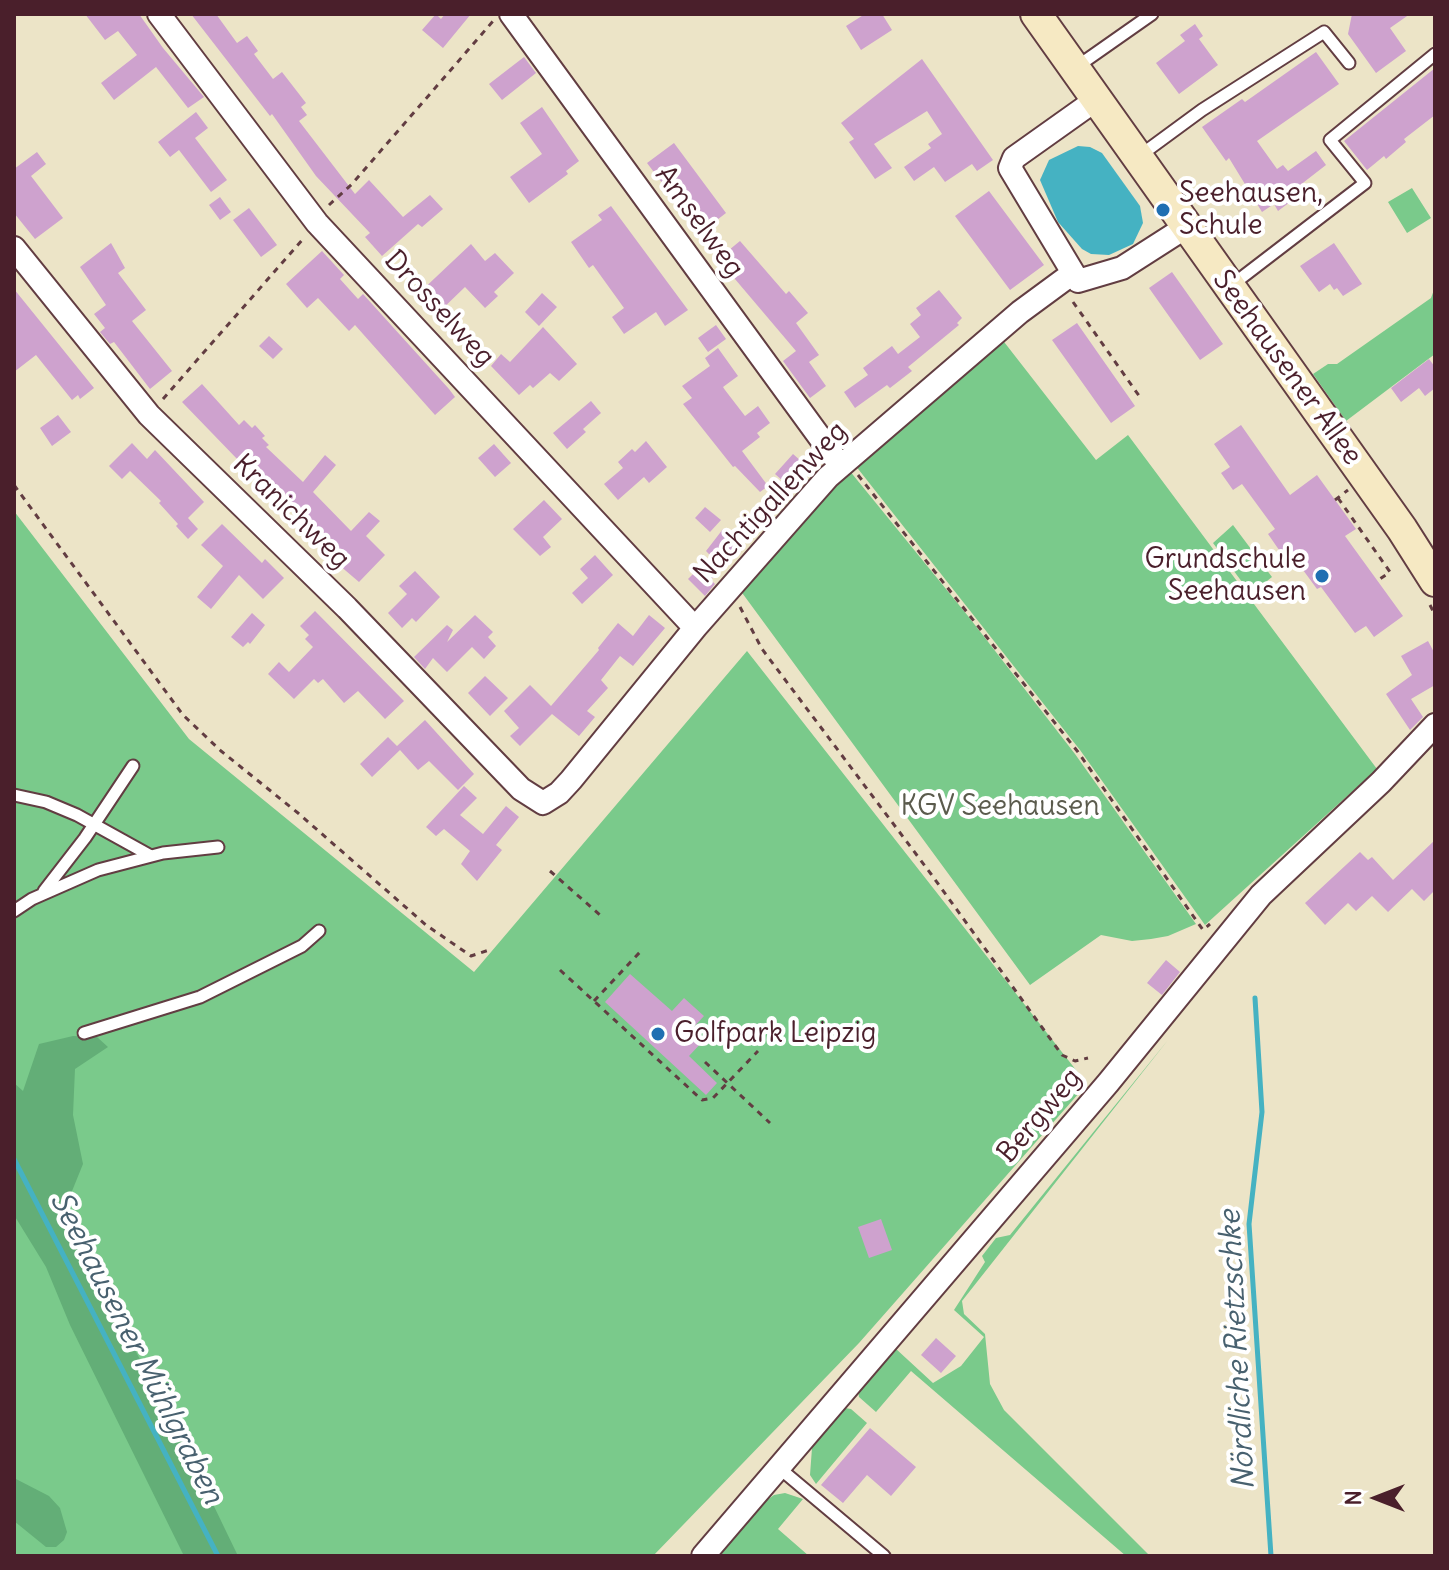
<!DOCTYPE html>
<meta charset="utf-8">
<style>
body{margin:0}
#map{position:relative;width:1449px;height:1570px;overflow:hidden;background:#ece4c7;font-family:Delius,sans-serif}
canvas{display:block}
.frame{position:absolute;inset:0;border:16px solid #4a1f2b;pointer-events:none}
.north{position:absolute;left:1337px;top:1458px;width:80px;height:80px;-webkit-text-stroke:6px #fff;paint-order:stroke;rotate:270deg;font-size:22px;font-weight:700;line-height:32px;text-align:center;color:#4a1f2b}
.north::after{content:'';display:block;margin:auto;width:28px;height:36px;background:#4a1f2b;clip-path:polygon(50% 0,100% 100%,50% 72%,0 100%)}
</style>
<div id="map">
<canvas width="1449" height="1570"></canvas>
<div class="frame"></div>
<div class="north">N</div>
</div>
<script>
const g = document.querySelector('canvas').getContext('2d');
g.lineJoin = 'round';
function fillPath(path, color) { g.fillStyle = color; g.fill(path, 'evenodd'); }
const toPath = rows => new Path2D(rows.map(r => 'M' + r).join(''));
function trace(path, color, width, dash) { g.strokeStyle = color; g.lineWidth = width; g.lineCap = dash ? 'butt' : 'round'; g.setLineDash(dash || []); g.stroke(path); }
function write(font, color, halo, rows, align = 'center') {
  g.font = font + ' Delius,sans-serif'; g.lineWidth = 8; g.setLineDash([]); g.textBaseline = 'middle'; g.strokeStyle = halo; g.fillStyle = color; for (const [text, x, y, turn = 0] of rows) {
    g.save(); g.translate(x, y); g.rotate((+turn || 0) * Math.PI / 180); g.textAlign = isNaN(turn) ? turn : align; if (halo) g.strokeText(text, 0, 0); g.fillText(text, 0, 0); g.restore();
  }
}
const green = toPath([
 [1412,188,1431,218,1407,233,1388,202],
 [1435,287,1435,354,1346,421,1313,374,1328,364,1337,364,1431,298],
 [1001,338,1096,460,1128,435,1377,769,1205,925,1080,750,855,465],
 [849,470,968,616,1075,754,1196,924,1168,936,1151,939,1132,941,1101,935,1030,985,740,590],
 [14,511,189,739,474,972,747,651,1087,1084,859,1343,653,1556,14,1556],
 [1233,525,1272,577,1251,594,1213,543],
 [1168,1040,962,1301,964,1314,985,1334,990,1384,1004,1410,1150,1556,1126,1556,911,1371,876,1412,859,1397,858,1390,895,1348,933,1383,961,1366,984,1337,954,1310,985,1262,982,1256,996,1238,1010,1235],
 [845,1408,851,1409,867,1423,816,1484,810,1475,812,1448,816,1440],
 [785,1493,803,1499,778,1529,809,1556,714,1556,756,1508,774,1495]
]);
const forest = toPath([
 [73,1036,97,1037,108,1047,75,1069,73,1115,83,1164,68,1201,71,1232,167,1409,238,1556,184,1556,70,1325,46,1267,14,1215,14,1083,23,1091,39,1044],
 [14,1478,49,1496,60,1508,67,1532,64,1540,56,1547,46,1547,14,1521]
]);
const water = toPath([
 [1078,146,1090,147,1102,153,1140,206,1143,223,1133,244,1109,255,1091,254,1082,249,1058,222,1040,180,1049,160]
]);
const stream = toPath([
 [1255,998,1262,1112,1249,1224,1271,1556],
 [14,1159,218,1556]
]);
const building = toPath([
 [85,14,139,14,163,48,204,97,188,108,156,67,114,100,101,83,137,55,118,31,105,40],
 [191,14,216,14,237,43,247,36,258,51,254,54,273,79,282,72,306,103,301,107,307,115,299,121,355,194,369,180,403,217,430,195,443,209,422,227,418,224,382,256,365,237,370,233,316,176,272,114,270,116],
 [436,14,441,19,445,14,471,14,443,48,422,30],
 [865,14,882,14,892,30,861,50,846,26],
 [1352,14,1410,14,1390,28,1406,51,1376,73,1348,34],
 [1195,24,1203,36,1199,39,1218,65,1179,94,1156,63,1185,41,1180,35],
 [1316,52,1339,84,1257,141,1277,169,1283,165,1288,171,1316,151,1326,165,1286,196,1290,202,1278,211,1274,204,1262,212,1229,158,1226,161,1202,127,1242,99,1245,102],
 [524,57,536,73,502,100,489,84],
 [922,59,993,160,977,171,972,164,945,182,934,167,914,181,904,167,931,148,928,144,942,134,927,111,874,144,892,168,875,179,849,142,854,139,841,123],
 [1435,68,1435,115,1404,139,1406,142,1386,159,1384,156,1367,170,1344,141],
 [542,107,579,161,566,171,568,174,529,203,510,177,542,154,520,123],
 [196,112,208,128,195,138,227,180,211,192,179,150,170,157,158,142],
 [674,143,726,213,700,233,647,163],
 [37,152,46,164,31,176,63,218,35,239,14,213,14,169],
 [989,191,1044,265,1010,290,955,216],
 [220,197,231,212,220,220,209,205],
 [611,206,688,310,665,326,656,312,624,334,612,317,624,308,593,265,589,268,571,242,602,220,598,215],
 [249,208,277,245,261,257,233,220],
 [740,241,786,294,789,291,808,313,796,323,819,355,809,362,826,386,810,398,783,361,796,351,718,259],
 [111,243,125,268,118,273,146,310,132,321,172,371,150,389,114,342,110,344,100,332,105,328,94,314,106,305,80,267],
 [1334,243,1362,284,1343,296,1337,288,1334,290,1330,284,1319,292,1300,266],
 [471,244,485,261,495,253,514,273,494,292,498,296,485,308,465,287,437,314,418,294],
 [322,251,344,275,340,279,358,299,363,294,449,389,455,397,435,415,355,325,349,331,318,298,307,308,286,284],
 [1172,272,1223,344,1200,360,1149,288],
 [14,289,94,388,80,399,78,395,72,400,36,355,14,372],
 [939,290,962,318,957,323,959,325,908,367,912,371,890,388,887,385,855,408,844,392,868,375,863,368,892,346,898,354,920,337,910,324,921,315,916,308],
 [542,293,557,307,539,326,525,312],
 [1077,323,1135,406,1111,423,1052,340],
 [716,325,726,339,708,352,698,338],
 [543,327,577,364,559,381,550,373,533,388,530,385,519,395,491,366,501,354,510,362],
 [269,336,283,349,273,359,259,346],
 [718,348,738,376,723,387,725,390,745,416,758,406,770,423,757,433,760,437,742,451,768,486,760,492,735,466,733,467,683,404,692,398,682,386,710,366,705,358],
 [1429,359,1435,367,1435,388,1425,396,1419,388,1401,402,1391,388],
 [202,384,239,425,244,420,252,428,255,425,265,436,262,438,269,445,266,447,303,482,325,455,336,465,313,492,351,531,369,512,380,521,366,536,385,555,359,582,319,548,321,547,296,522,300,517,280,498,277,501,259,483,262,480,242,459,239,461,182,402],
 [591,401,601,413,583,429,586,432,567,449,553,433],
 [58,415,71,432,52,446,40,428],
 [1241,425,1290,495,1317,475,1356,529,1345,536,1403,616,1374,637,1366,626,1355,633,1321,587,1317,589,1292,555,1286,560,1268,534,1275,529,1242,484,1233,490,1221,473,1230,467,1214,444],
 [646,441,667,467,649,483,644,477,618,500,604,484,623,468,618,462,632,449,635,452],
 [132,443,147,459,155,450,204,502,188,518,198,529,188,539,176,526,178,524,159,503,161,501,130,471,122,479,109,466],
 [494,444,511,463,495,477,478,458],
 [793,454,808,467,790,487,775,474],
 [544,500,562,519,543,537,551,547,540,556,513,529],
 [705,507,721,520,710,532,695,518],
 [222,524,262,563,265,559,284,578,263,599,239,575,211,609,197,597,223,566,201,545],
 [723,529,740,545,711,580,715,584,705,596,688,579,711,556,706,551],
 [595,555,613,575,582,604,572,593,588,578,580,569],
 [415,571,440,597,416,622,412,618,402,628,388,613,407,594,399,586],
 [315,611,404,701,385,719,358,691,344,703,323,679,318,683,314,679,294,699,268,674,279,662,289,672,313,647,305,639,309,635,300,626],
 [252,613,265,625,250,644,248,642,243,647,231,637],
 [475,615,493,632,488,637,496,646,484,659,472,647,447,672,433,658,425,669,414,657,447,625,453,630,447,642],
 [649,615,665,628,633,666,620,656,601,680,608,688,587,711,595,717,579,736,552,714,520,746,510,736,519,728,504,711,530,685,551,706,599,650,598,648,618,623,633,636],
 [1428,641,1435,654,1435,685,1411,699,1423,717,1410,730,1386,694,1412,675,1401,656],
 [485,676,508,698,490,716,468,693],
 [425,720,474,774,458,790,429,761,418,770,400,750,372,777,360,764,388,737,397,746],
 [464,786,477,798,460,815,483,834,506,806,519,817,496,845,502,850,477,881,461,864,470,851,444,829,436,836,426,827],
 [1435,840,1435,890,1424,901,1412,889,1388,912,1372,896,1356,911,1348,903,1325,925,1305,903,1360,852,1368,860,1372,857,1393,880],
 [1166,960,1180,972,1162,995,1147,983],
 [630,974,672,1011,684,998,704,1016,691,1030,703,1041,689,1056,717,1083,706,1095,605,1002],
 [881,1219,892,1250,869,1258,858,1227],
 [936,1338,956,1356,941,1373,921,1355],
 [870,1428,916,1467,891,1496,867,1475,843,1503,821,1485]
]);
const path = toPath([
 [329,205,352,184,494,20],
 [1073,302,1142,400],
 [163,399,303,239],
 [858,475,1078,752,1203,930,1210,924],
 [14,485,183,715,221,751,298,813,426,925,471,956,489,950],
 [1338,498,1390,572,1377,581],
 [1335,500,1348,490],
 [1430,605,1435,615],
 [740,607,762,649,931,874,1062,1055,1075,1061,1088,1058],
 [550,871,600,915],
 [560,970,702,1100,713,1098,758,1051],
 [594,1001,640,952],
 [705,1062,770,1123]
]);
const lane = toPath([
 [1075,68,1152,14],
 [1138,157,1202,110,1324,32,1349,63],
 [1232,285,1365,183,1330,140,1435,54],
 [14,795,46,802,77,815,151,856],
 [44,891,85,838,133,766],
 [14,911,32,899,98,870,163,853,218,847],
 [84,1033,200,997,302,946,319,931],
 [778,1467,884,1556]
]);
const street = toPath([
 [159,14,317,223,695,628],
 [511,14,840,465],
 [1097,99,1014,158,1010,168,1078,281,1122,268,1186,227],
 [14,248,149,415,347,608,521,789,543,803,559,793,571,780,695,628,828,477,1020,312,1073,273],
 [703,1556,1108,1083,1261,895,1381,782,1435,725]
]);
const secondary = toPath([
 [1036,14,1402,529,1435,581]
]);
const markers = [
 [1163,210,8,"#1f6fb2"],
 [1322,576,8,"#1f6fb2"],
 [658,1034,8,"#1f6fb2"]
];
const poiNames = [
 ["Seehausen,",1179,194],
 ["Schule",1179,226],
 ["Grundschule",1306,560,"right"],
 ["Seehausen",1306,592,"right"],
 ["Golfpark Leipzig",674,1034]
];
const streetNames = [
 ["Amselweg",699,222,54],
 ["Drosselweg",439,309,47],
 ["Seehausener Allee",1287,368,54],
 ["Nachtigallenweg",771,503,-47],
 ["Kranichweg",291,512,44],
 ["Bergweg",1040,1116,-50]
];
const parkNames = [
 ["KGV Seehausen",1000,807]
];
const waterNames = [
 ["Seehausener Mühlgraben",136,1348,63],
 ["Nördliche Rietzschke",1238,1350,-93]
];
fillPath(green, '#7aca8b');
fillPath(forest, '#63ae77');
fillPath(water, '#45b2c2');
trace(stream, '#45b2c2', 5);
fillPath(building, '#cea2ce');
trace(lane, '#623d42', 15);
trace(street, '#623d42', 26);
trace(secondary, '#623d42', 34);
trace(path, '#623d42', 3, [6, 6]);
trace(lane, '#fff', 11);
trace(street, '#fff', 22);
trace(secondary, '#f6e9c3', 30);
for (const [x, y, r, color] of markers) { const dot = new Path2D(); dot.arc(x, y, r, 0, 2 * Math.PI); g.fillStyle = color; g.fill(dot); trace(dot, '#fff', 3); }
write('28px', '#4a1f2b', '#fff', poiNames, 'left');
write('28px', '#4a1f2b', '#fff', streetNames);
write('28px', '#5b5b4d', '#fff', parkNames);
write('italic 30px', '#48616f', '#fff', waterNames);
</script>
